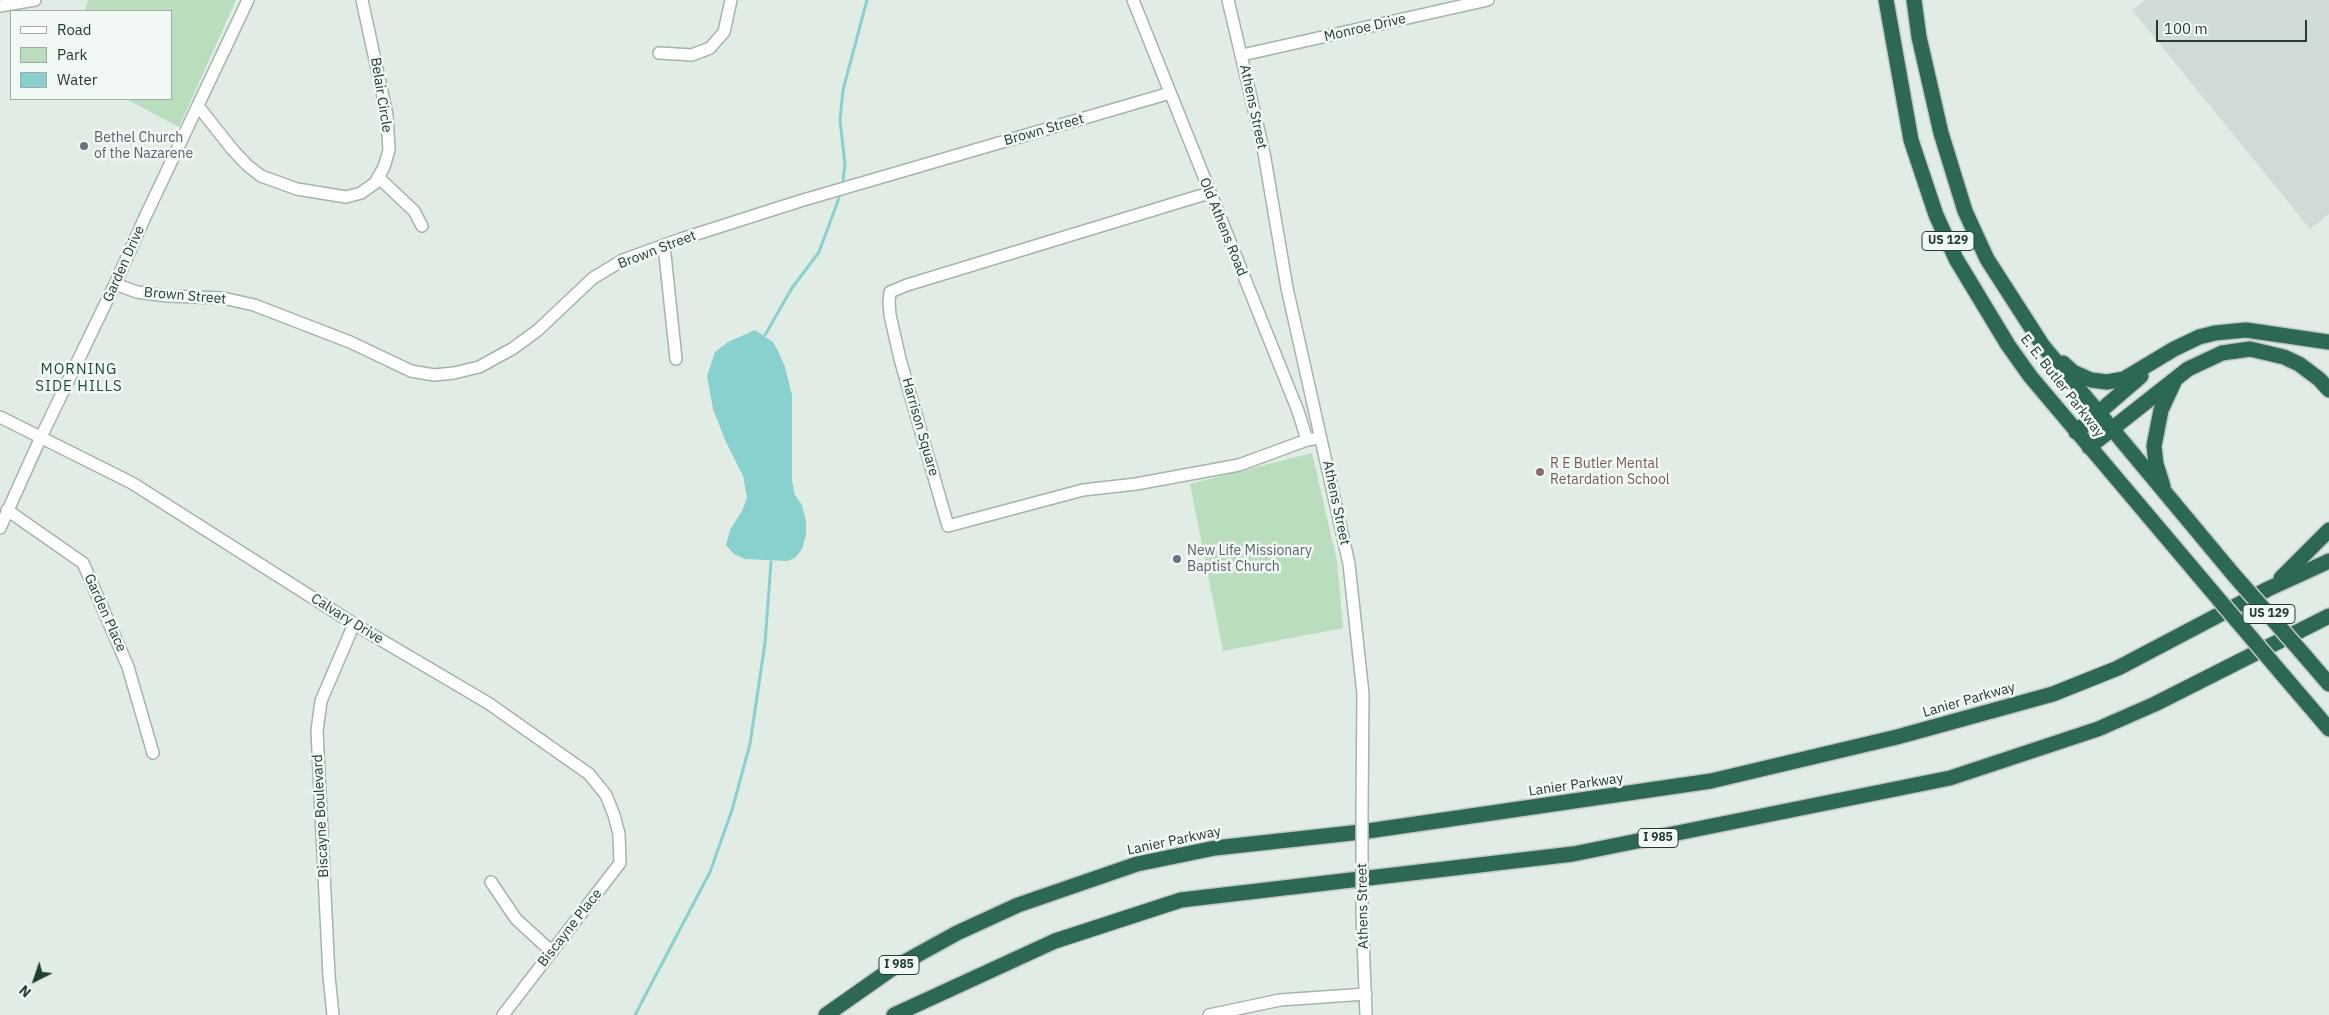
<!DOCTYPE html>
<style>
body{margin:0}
#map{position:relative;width:2329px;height:1015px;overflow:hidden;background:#e1ece5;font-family:"IBM Plex Sans",sans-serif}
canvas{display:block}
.legend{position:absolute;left:10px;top:10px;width:162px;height:90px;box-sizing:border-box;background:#f2f8f4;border:1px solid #9eada6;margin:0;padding:6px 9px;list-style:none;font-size:15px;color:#213c30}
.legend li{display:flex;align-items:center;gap:10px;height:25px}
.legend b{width:25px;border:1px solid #9eada6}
.north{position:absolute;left:10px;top:955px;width:50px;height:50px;-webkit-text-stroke:4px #f2f8f4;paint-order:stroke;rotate:221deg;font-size:14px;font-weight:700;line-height:20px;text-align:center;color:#213c30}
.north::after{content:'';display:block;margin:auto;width:18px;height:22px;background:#213c30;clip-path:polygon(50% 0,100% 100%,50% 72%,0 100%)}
.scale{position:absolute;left:2156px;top:20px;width:151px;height:22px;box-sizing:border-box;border:2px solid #213c30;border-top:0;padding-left:6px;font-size:15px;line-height:18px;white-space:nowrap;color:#213c30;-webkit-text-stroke:4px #f2f8f4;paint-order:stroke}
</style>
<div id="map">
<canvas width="2329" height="1015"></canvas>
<ul class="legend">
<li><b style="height:6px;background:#fff"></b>Road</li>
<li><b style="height:14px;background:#baddbd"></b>Park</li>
<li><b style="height:14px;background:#89d1cf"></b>Water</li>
</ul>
<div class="north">N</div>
<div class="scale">100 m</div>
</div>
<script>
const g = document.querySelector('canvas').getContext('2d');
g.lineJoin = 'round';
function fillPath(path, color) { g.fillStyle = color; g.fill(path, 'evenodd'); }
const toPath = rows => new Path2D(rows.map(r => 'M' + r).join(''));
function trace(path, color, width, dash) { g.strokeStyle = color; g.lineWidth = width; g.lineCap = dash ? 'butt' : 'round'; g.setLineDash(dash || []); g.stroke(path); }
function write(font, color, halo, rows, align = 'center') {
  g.font = font + ' "IBM Plex Sans",sans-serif'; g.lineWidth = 5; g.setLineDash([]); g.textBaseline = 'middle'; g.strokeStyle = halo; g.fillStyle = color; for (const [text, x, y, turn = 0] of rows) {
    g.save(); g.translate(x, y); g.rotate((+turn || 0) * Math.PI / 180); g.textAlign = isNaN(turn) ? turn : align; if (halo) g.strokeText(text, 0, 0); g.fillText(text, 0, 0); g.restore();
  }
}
const built = toPath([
 [2145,0,2329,0,2329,214,2310,229,2132,10]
]);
const green = toPath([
 [88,0,236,0,179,127,126,99,171,99,171,11,85,11],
 [1312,453,1337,561,1343,628,1223,651,1190,484]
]);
const water = toPath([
 [755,330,773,342,778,351,785,367,792,395,792,481,795,495,802,505,806,521,806,535,802,549,795,558,787,561,745,559,734,554,726,545,730,530,743,509,747,497,743,476,725,440,713,409,707,376,715,352,728,342]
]);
const stream = toPath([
 [843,180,845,165,840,120,843,90,867,0],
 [765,335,792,288,819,252,839,198],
 [635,1015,710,872,732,810,750,744,765,643,771,562]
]);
const street = toPath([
 [1133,0,1298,411,1307,440,1314,439],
 [1228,0,1264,153,1287,288,1349,564,1363,694,1362,809],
 [0,6,35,0],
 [659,53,692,55,710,48,724,32,731,0],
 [1242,55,1488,0],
 [198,106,232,149,247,165,261,176,297,189,346,197,361,193,375,183,384,167,389,150,387,115,362,0],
 [378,177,414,211,422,226],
 [1209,193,907,285,890,292,889,302,890,315,900,359,948,526,1083,490,1136,484,1239,465,1307,440],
 [664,245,676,359],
 [115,284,137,292,167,296,223,298,254,305,350,342,411,371,434,375,454,373,479,367,512,349,538,330,593,278,623,260,681,239,800,201,1170,93],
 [0,417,132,483,354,624,488,703,589,774,606,795,614,815,619,834,620,863,503,1015],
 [7,510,83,563,128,667,153,753],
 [0,528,41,437,115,284,146,215,248,0],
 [491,882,516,919,552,952],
 [1362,913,1366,1015],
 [333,1015,329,976,317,731,321,701,354,624],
 [1209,1015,1280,1000,1366,994]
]);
const highway = toPath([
 [1886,0,1911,140,1936,215,1956,259,2008,345,2030,376,2210,589],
 [1914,0,1919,37,1941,133,1965,211,1987,259,2043,346,2233,574],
 [2063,363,2073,372,2091,380,2107,382,2124,379,2174,349,2199,337,2215,333,2246,330,2329,342],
 [2076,432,2141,376],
 [2089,447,2188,369,2222,353,2250,349,2284,357,2299,364,2319,379,2329,390],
 [2163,486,2156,464,2154,446,2161,410,2174,382],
 [2281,578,2329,530],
 [2304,655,2329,684],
 [2282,674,2329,729],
 [826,1015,890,970,957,933,1018,905,1137,864,1215,848,1361,832,1711,781,1897,737,2053,694,2118,668,2268,589,2329,561],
 [894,1015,1055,941,1181,900,1573,854,1950,778,2098,729,2155,704,2329,616]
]);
const streetBridge = toPath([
 [1362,913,1362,809]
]);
const highwayBridge = toPath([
 [2233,574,2304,655],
 [2210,589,2282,674]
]);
const markers = [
 [84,146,5,"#6b7280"],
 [1540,472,5,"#8d6e63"],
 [1177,559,5,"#6b7280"]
];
const shields = [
 [1948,241,52],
 [2269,614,52],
 [1658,838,40],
 [899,965,40]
];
const shieldNames = [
 ["US 129",1948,241],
 ["US 129",2269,614],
 ["I 985",1658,838],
 ["I 985",899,965]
];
const streetNames = [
 ["Monroe Drive",1365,28,-13],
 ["Belair Circle",381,95,81],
 ["Athens Street",1253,107,78],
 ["Brown Street",1044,130,-16],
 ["Old Athens Road",1223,227,68],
 ["Brown Street",657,250,-21],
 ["Garden Drive",124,264,-66],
 ["Brown Street",185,296,5],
 ["E. E. Butler Parkway",2062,386,52],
 ["Harrison Square",920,427,74],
 ["Athens Street",1336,503,78],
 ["Garden Place",105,613,66],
 ["Calvary Drive",347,619,32],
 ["Lanier Parkway",1969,700,-16],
 ["Lanier Parkway",1576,785,-8],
 ["Biscayne Boulevard",321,816,-93],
 ["Lanier Parkway",1174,841,-12],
 ["Athens Street",1363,906,-91],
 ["Biscayne Place",570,928,-52]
];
const worshipNames = [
 ["Bethel Church",94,138],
 ["of the Nazarene",94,154],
 ["New Life Missionary",1187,551],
 ["Baptist Church",1187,567]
];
const educationNames = [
 ["R E Butler Mental",1550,464],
 ["Retardation School",1550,480]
];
const neighbourhoodNames = [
 ["MORNING",79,370],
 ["SIDE HILLS",79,387]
];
fillPath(built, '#cfdbd4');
fillPath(green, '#baddbd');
fillPath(water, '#89d1cf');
trace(stream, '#89d1cf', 3);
trace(street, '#a4b4ab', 14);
trace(highway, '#c1c8c5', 18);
trace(street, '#fff', 11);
trace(highway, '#2d6852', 15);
trace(streetBridge, '#a4b4ab', 14, []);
trace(highwayBridge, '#c1c8c5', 18, []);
trace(streetBridge, '#fff', 11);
trace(highwayBridge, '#2d6852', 15);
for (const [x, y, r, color] of markers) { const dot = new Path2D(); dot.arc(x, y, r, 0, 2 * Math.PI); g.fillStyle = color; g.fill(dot); trace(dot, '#f2f8f4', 2); }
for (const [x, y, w] of shields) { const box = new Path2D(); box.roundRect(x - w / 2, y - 9.5, w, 19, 4); g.fillStyle = '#f2f8f4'; g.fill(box); trace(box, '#213c30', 1); }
write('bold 12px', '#213c30', null, shieldNames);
write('14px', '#213c30', '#f2f8f4', streetNames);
write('14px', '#5b616d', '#f2f8f4', worshipNames, 'left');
write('14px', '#785e54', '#f2f8f4', educationNames, 'left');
g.letterSpacing = '1px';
write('15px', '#1d4e3a', '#f2f8f4', neighbourhoodNames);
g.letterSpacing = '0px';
</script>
